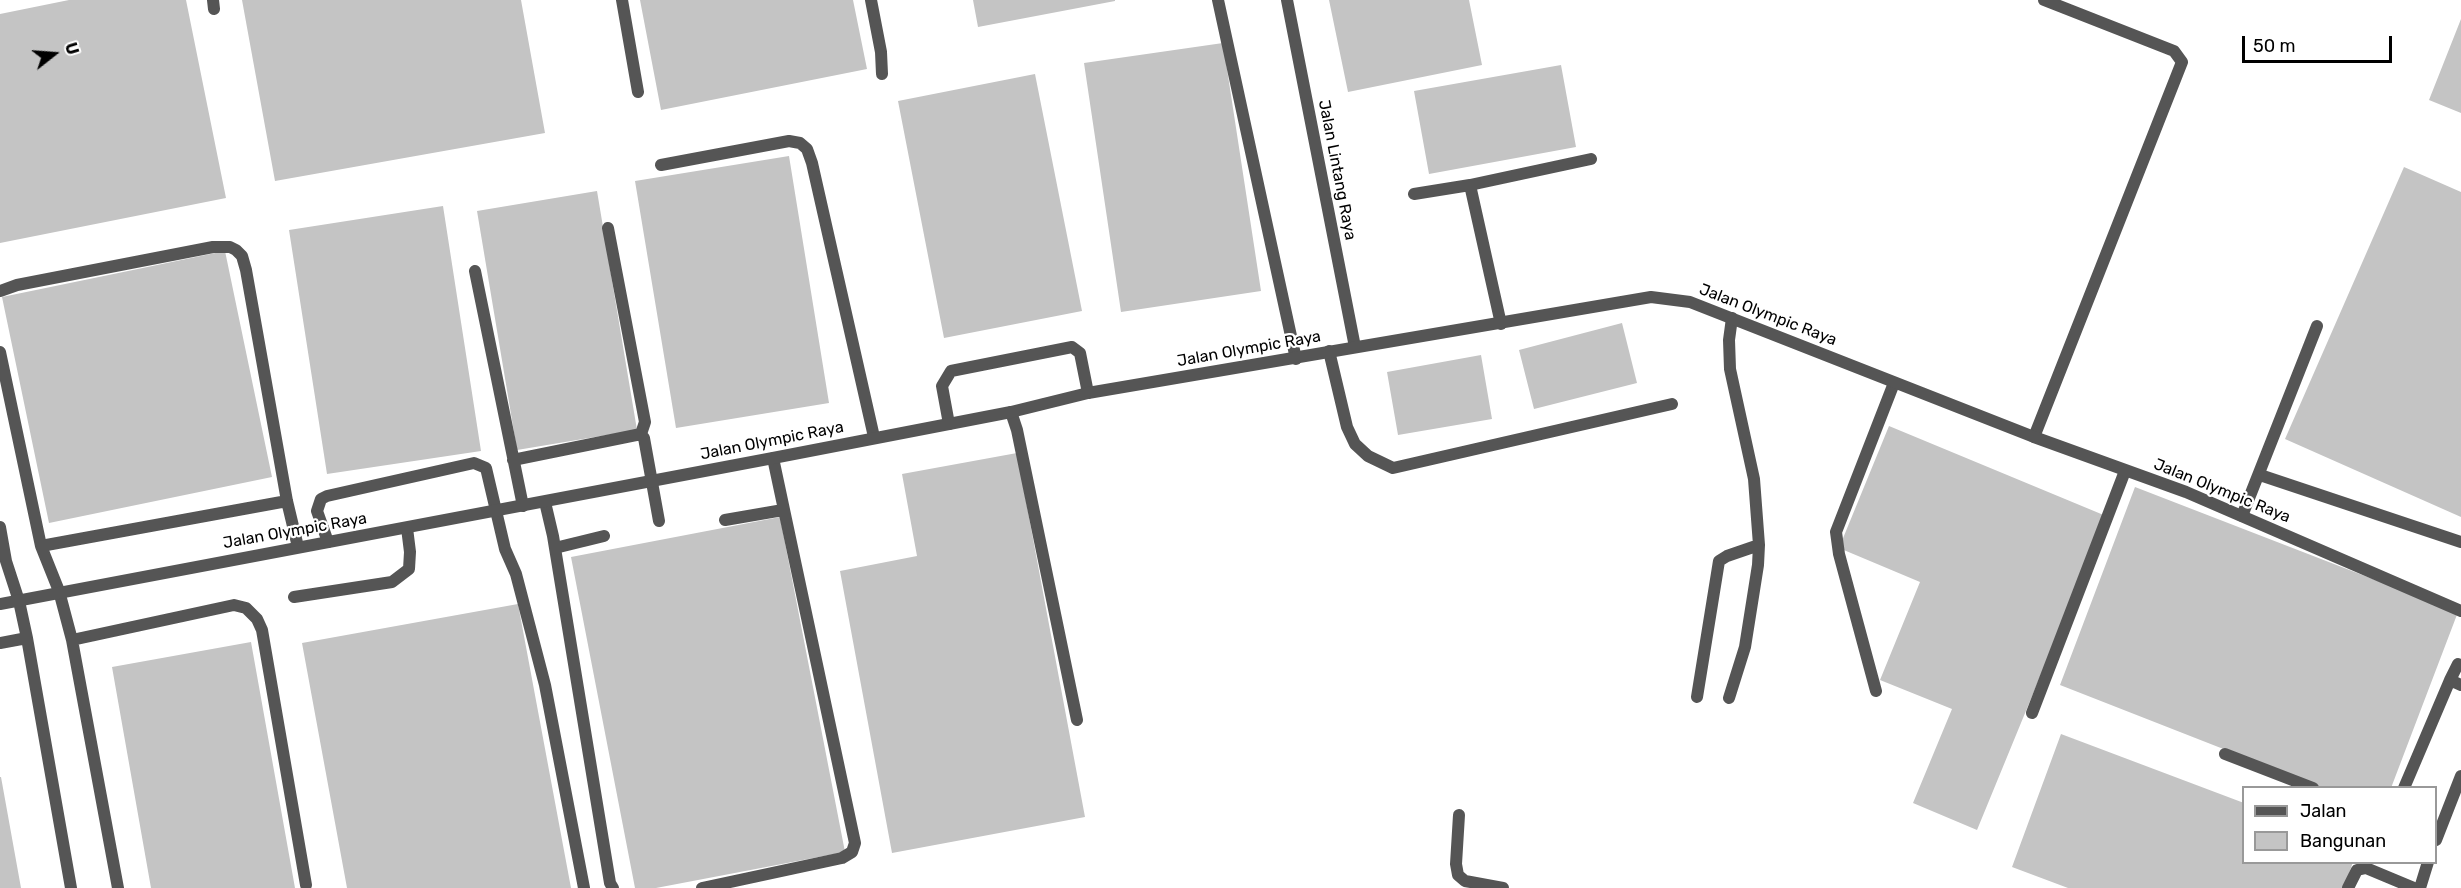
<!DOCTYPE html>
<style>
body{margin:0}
#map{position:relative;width:2461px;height:888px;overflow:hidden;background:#fff;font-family:Rubik,sans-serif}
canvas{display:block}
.legend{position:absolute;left:2242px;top:786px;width:195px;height:78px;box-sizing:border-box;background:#fff;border:2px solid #999;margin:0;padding:8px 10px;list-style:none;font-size:18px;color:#000}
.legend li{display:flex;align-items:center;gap:12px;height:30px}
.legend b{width:30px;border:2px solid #999}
.north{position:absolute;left:24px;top:24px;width:60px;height:60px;-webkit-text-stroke:4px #fff;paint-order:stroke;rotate:73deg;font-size:16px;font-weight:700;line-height:24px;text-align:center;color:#000}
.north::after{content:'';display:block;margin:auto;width:21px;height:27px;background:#000;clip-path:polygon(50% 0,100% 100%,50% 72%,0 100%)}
.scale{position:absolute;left:2242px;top:36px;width:150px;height:27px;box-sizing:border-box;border:3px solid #000;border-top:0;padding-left:8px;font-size:18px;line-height:21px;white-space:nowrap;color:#000;-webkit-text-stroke:4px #fff;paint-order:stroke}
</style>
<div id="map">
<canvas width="2461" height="888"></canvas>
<ul class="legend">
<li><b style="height:8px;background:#555"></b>Jalan</li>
<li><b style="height:16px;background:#c4c4c4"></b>Bangunan</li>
</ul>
<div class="north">U</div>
<div class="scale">50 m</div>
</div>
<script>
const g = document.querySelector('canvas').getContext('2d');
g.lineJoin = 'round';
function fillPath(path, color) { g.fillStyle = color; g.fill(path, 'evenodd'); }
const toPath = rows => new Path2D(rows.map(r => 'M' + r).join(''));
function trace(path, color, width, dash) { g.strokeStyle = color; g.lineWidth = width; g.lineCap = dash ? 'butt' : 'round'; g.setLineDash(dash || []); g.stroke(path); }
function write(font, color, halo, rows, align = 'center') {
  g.font = font + ' Rubik,sans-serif'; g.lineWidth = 4.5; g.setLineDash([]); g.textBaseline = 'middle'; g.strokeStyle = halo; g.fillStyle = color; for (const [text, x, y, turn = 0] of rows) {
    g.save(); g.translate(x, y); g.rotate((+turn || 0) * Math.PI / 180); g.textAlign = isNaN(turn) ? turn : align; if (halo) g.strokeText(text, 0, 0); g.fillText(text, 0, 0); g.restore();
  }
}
const building = toPath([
 [69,0,186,0,226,198,0,243,0,14],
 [242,0,521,0,545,133,275,181],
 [640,0,853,0,867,69,661,110],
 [973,0,1115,0,1115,1,978,27],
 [1329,0,1469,0,1482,65,1348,92],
 [2461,19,2461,113,2429,100],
 [1223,43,1261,291,1121,312,1084,63],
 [1561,65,1576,147,1429,174,1414,91],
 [1035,74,1082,311,944,338,898,101],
 [789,156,829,403,676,428,635,181],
 [2404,167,2461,192,2461,517,2285,439],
 [597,191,637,430,517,450,477,211],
 [443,206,481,451,327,474,289,230],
 [225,251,272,477,49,523,2,297],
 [1622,323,1637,383,1534,409,1519,350],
 [1481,355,1492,419,1398,435,1387,372],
 [1889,426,2106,516,1977,830,1913,803,1952,709,1880,680,1920,582,1839,548],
 [1017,453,1085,817,892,853,840,571,917,556,902,474],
 [2135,487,2458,612,2391,788,2323,788,2060,685],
 [780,517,845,852,656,888,635,888,571,557],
 [518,604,571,888,347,888,302,643],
 [251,642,295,888,151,888,112,667],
 [2061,734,2244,803,2244,862,2353,862,2344,888,2068,888,2012,867],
 [0,777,1,777,21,888,0,888]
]);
const lane = toPath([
 [213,0,214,9],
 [622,0,638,92],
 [871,0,881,52,882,74],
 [1218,0,1296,359],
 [1287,0,1355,347],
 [661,165,789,141,800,143,807,149,812,163,874,437],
 [1414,194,1470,185],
 [608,228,645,422,641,434],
 [475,271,523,506],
 [0,291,17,285,213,247,230,247,236,250,242,256,246,270,287,501,298,547],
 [1501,324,1470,185,1591,159],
 [1329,351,1347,427,1355,444,1368,456,1393,468,1672,404],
 [0,352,41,546,287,501],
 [1011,412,1017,430,1077,720],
 [949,424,942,386,951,371,1072,347,1080,353,1088,393],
 [2034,437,2182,62,2174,51,2044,0],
 [513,460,641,434,644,438,659,521],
 [2260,475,2461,542],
 [545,502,553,536,610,883,613,888],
 [2242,516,2317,326],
 [725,520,783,510],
 [0,527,6,561,19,601,27,638,71,888],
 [328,542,317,511,321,499,327,496,474,463,486,468,505,549,516,574,545,685,584,888],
 [41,546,59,591,72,640,118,888],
 [555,548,604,536],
 [294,597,392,582,409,569,410,552,407,528],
 [72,640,234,605,246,608,257,619,262,630,306,885],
 [0,643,27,638],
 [2450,680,2458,664],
 [1876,691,1839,554,1836,532,1894,383],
 [1697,697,1719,561,1727,556,1759,545],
 [1729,698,1745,647,1758,565,1759,545,1754,479,1730,369,1729,340,1732,318],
 [2032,713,2125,471],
 [2225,754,2313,788],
 [2404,788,2450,680,2461,685],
 [702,888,842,858,852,852,855,843,773,458],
 [2348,888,2357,870,2366,868,2414,888]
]);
const street = toPath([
 [0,604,773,458,1011,412,1088,393,1651,297,1690,302,2034,437,2186,492,2461,611],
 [1459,815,1456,864,1458,875,1465,881,1503,888],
 [2436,840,2461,776],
 [2420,888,2428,862]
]);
const streetNames = [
 ["Jalan Lintang Raya",1337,170,79],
 ["Jalan Olympic Raya",1768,315,21],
 ["Jalan Olympic Raya",1249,349,-10],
 ["Jalan Olympic Raya",772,441,-11],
 ["Jalan Olympic Raya",2222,491,22],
 ["Jalan Olympic Raya",295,531,-10]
];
fillPath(building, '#c4c4c4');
trace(lane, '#555', 12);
trace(street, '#555', 12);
write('16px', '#000', '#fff', streetNames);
</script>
